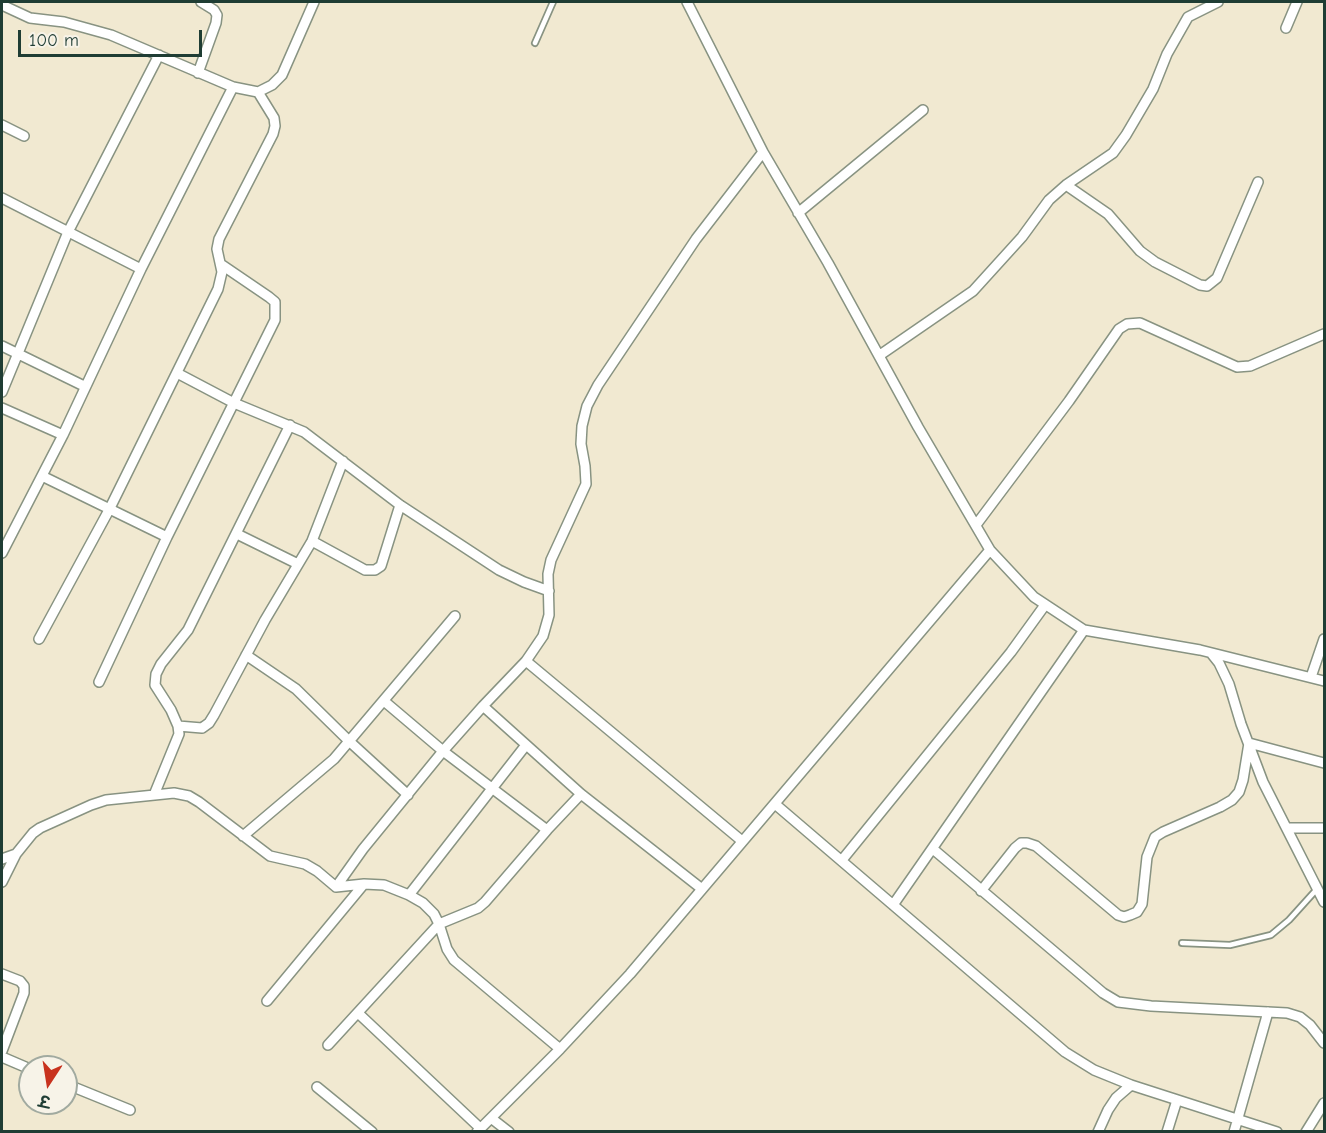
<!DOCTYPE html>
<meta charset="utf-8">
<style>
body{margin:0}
#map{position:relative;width:1326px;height:1133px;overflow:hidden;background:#f1e9d1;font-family:"Comic Neue","Playpen Sans Deva",sans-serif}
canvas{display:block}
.frame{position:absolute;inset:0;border:3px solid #1f3d34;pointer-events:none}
.north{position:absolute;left:18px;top:1055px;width:60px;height:60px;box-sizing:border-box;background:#f7f3e8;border:2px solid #a1aaa0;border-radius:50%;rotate:192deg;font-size:16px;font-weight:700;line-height:24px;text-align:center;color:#1f3d34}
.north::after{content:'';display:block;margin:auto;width:21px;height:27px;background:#c8321e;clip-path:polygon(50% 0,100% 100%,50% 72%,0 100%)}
.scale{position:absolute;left:18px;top:30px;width:184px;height:27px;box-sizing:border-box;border:3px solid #1f3d34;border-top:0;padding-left:8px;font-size:18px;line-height:21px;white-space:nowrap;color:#1f3d34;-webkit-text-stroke:4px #f7f3e8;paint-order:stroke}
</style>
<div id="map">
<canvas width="1326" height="1133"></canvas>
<div class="frame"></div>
<div class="north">उ</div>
<div class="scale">100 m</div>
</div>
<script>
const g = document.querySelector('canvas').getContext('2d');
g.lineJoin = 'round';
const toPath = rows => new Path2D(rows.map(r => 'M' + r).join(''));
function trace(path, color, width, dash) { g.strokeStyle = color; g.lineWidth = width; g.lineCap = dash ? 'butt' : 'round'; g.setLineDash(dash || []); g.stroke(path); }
const service = toPath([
 [535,43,553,2],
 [1182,943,1230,945,1271,935,1289,920,1317,889]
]);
const minor = toPath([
 [687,2,763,152,828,263,918,427,990,550],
 [2,5,30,18,64,22,111,35,233,87,258,92,272,85,282,75,314,2],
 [1286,28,1297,2],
 [198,73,216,23,217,15,214,10,201,2],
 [2,125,24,136],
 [1066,185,1108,214,1140,251,1155,262,1200,285,1207,286,1217,278,1258,182],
 [2,198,141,269],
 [798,213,923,110],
 [2,346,84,386],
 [880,355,973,291,1022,237,1049,200,1066,185,1113,153,1126,135,1153,89,1167,54,1188,17,1218,2],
 [177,373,234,403,304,432,400,505,499,570,524,582,549,591],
 [2,392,68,232,159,55],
 [2,408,63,435],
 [42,476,167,537],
 [976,525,1069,401,1119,329,1127,324,1140,323,1237,367,1250,366,1324,334],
 [237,534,298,564],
 [312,541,365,570,375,570,381,566,400,505],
 [2,553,63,435,141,269,233,87],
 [39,639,109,510,218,289,222,272,217,249,219,239,273,134,275,126,274,118,258,92],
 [1211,653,1219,663,1229,684,1241,724,1263,782,1324,902],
 [246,655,296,689,349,741,408,795],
 [526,661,742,841],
 [1311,677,1324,639],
 [99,682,167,537,275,320,275,302,269,297,222,265],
 [384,701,443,751,547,830],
 [483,706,581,794,702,889],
 [178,726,202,728,209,723,214,715,265,620,312,541,343,461],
 [154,795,179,734,178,726,171,710,155,685,156,674,161,664,188,630,290,425],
 [775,804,1065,1052,1094,1070,1131,1085,1277,1132],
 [1287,828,1324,828],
 [243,836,334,759,455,616],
 [933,849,1103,993,1118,1002,1151,1006,1287,1013,1300,1017,1310,1025,1324,1043],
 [2,859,16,854,33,833,40,828,91,805,106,800,174,793,189,796,199,802,270,856,305,864,317,871,336,887,364,884,384,885,409,895,423,903,434,914,439,924,447,949,454,960,560,1049],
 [842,860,1011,652,1045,605],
 [2,882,16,854],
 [336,887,363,849,443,751,483,706,526,661,543,636,549,615,548,574,551,560,586,484,585,466,581,444,582,426,587,406,598,385,696,239,763,152],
 [981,891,1015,848,1021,843,1027,843,1036,846,1118,915,1124,917,1130,915,1137,912,1142,904,1147,857,1155,837,1163,832,1220,807,1232,800,1239,792,1243,780,1249,743,1324,763],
 [409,895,526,745],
 [893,905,1084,630],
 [2,974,20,981,24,986,24,993,2,1051],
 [267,1001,364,884],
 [358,1013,480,1128],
 [328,1045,439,924,478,908,485,902,547,830,581,794],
 [2,1057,30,1069],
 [66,1084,130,1110],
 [317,1087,372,1132],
 [491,1118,509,1132],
 [477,1132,560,1049,630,974,990,550,1034,597,1084,630,1200,650,1324,681],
 [1098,1132,1108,1110,1116,1098,1131,1085],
 [1167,1132,1177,1100],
 [1234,1132,1268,1012],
 [1306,1132,1324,1103]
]);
trace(service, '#889382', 8);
trace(minor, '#889382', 12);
trace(service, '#fff', 4.5);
trace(minor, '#fff', 9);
</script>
